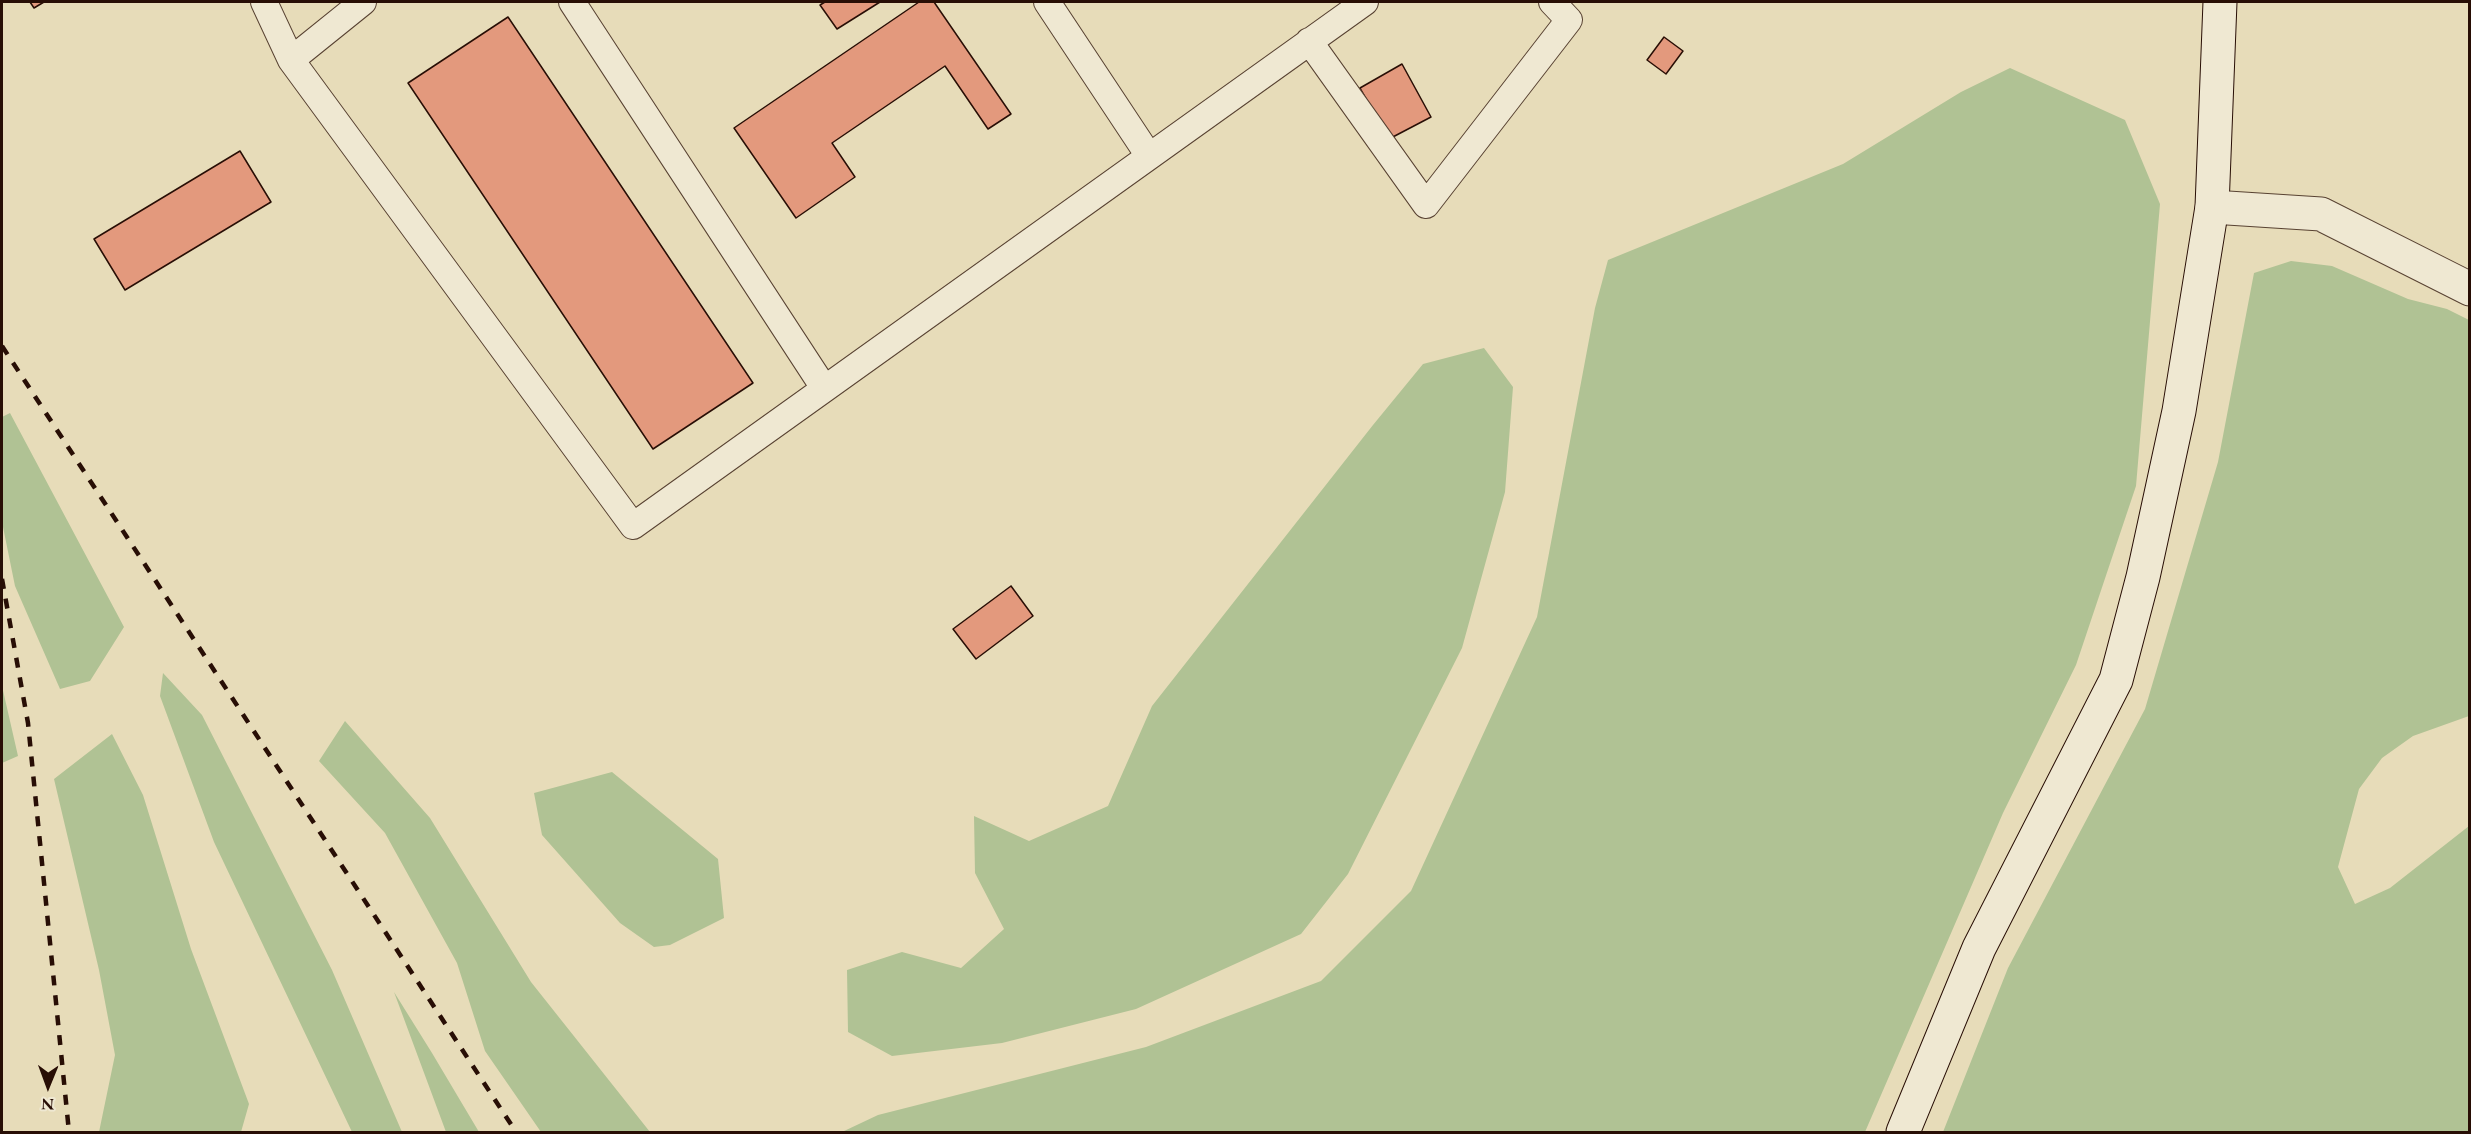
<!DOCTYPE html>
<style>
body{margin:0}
#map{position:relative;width:2471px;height:1134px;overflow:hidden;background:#e7dcb9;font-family:"EB Garamond",serif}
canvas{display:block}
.frame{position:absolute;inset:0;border:3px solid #280e05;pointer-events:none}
.north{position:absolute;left:18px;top:1056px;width:60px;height:60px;-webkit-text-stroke:4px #efe8d2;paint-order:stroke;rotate:181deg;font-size:16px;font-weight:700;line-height:24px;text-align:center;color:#280e05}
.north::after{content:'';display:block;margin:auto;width:21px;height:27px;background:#280e05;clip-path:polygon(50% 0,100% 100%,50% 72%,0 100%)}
</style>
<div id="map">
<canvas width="2471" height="1134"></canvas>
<div class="frame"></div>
<div class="north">N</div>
</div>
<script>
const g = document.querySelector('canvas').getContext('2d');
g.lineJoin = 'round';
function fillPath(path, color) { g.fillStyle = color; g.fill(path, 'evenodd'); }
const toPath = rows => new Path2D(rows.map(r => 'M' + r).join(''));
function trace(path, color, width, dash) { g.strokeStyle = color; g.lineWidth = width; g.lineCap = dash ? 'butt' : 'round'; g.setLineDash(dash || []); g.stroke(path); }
const green = toPath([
 [2010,68,2125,120,2160,204,2136,486,2076,665,2003,813,1865,1132,842,1132,878,1115,1146,1047,1321,981,1411,891,1537,617,1595,308,1608,260,1843,164,1961,92],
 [2291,261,2332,266,2408,299,2447,309,2469,320,2469,716,2413,736,2382,758,2359,789,2338,867,2355,904,2390,888,2469,826,2469,1132,1943,1132,2008,968,2145,709,2218,462,2254,273],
 [1484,348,1513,387,1505,492,1462,648,1348,874,1301,934,1136,1009,1002,1043,892,1056,848,1032,847,970,902,952,961,968,1004,929,975,873,974,816,1029,841,1108,806,1152,706,1373,425,1423,364],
 [10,413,124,627,90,681,60,689,15,586,2,522,2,417],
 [163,673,202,715,332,970,402,1132,352,1132,214,842,160,696],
 [2,686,18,756,2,763],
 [345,721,430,818,531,982,650,1132,541,1132,485,1051,457,963,385,833,319,761],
 [112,734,143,795,191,949,249,1104,241,1132,99,1132,115,1055,99,970,54,779],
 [612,772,718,859,724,918,670,945,654,947,620,923,542,835,534,793],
 [394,992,432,1053,479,1132,446,1132]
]);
const building = toPath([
 [30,2,44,2,34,8,30,2],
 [825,2,880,2,837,29,820,5,825,2],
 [919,2,934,2,1011,114,988,129,945,66,832,143,855,177,796,218,734,128,919,2],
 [508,17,753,383,653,449,408,83,508,17],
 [1664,37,1683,51,1666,74,1647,60,1664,37],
 [1402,64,1431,117,1389,139,1360,88,1402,64],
 [240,151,271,202,125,290,94,239,240,151],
 [1011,586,1033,616,976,659,953,629,1011,586]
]);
const lane = toPath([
 [264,2,291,60,363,2],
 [572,2,824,388],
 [1047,2,1149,156],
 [1309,41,1426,205,1569,20,1552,2],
 [291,60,633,526,1365,2]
]);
const street = toPath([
 [2212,207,2321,214,2470,289]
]);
const secondary = toPath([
 [1903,1132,1979,948,2116,680,2143,577,2179,411,2212,207,2220,2]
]);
const rail = toPath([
 [2,346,516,1132],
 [2,579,28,723,69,1132]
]);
fillPath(green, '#b0c294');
fillPath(building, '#e3997d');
trace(building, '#280e05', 1.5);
trace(lane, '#584232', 28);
trace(street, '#584232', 35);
trace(secondary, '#280e05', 35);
trace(lane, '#efe8d2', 26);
trace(street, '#efe8d2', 33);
trace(secondary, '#efe8d2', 33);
trace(rail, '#280e05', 4.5, [10, 10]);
</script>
